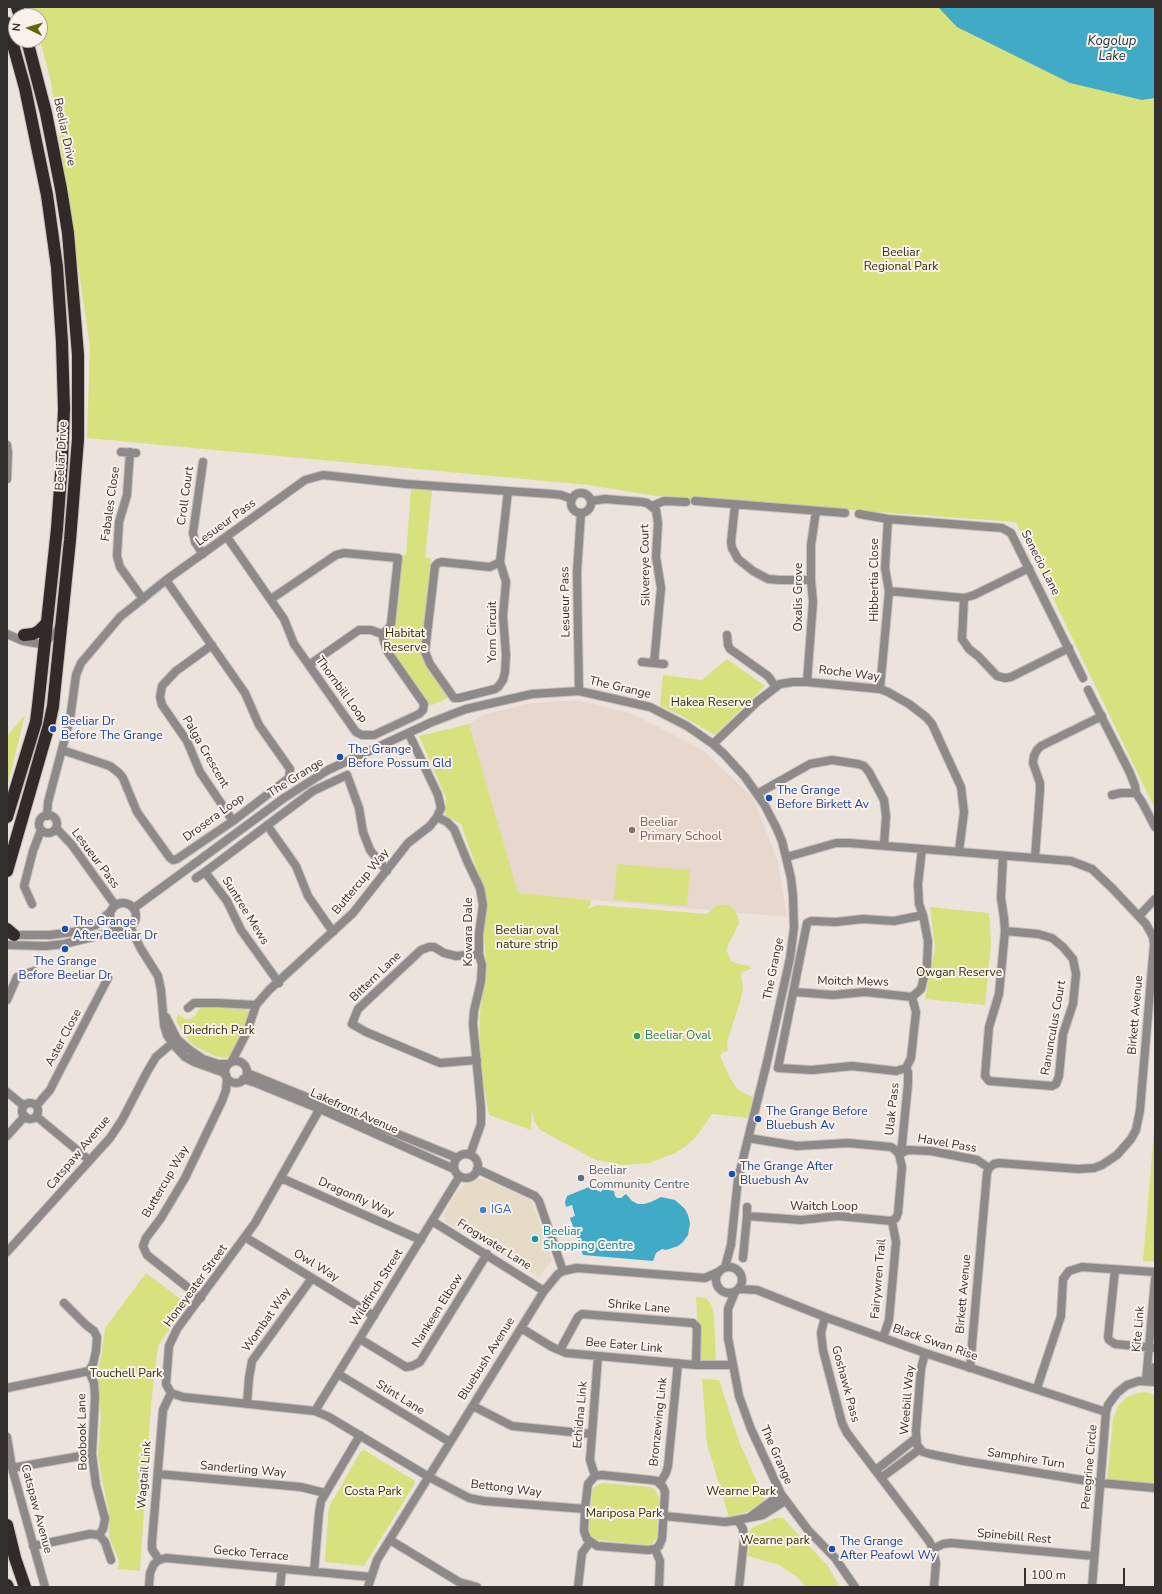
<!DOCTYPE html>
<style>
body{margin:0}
#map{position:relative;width:1162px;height:1594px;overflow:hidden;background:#ede3dd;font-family:"Nunito Sans",sans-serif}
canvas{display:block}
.frame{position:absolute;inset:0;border:8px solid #34302e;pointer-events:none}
.north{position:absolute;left:8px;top:8px;width:40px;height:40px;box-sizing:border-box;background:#fbf1eb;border:1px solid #aba49f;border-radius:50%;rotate:275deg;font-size:11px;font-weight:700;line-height:16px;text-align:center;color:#34302e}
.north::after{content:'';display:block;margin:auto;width:14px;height:18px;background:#5e680c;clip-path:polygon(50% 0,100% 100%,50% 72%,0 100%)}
.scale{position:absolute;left:1024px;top:1568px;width:101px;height:18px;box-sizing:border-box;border:2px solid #34302e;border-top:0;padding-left:5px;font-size:12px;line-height:14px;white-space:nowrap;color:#34302e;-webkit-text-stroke:3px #fbf1eb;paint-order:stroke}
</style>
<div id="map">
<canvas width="1162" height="1594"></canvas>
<div class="frame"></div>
<div class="north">N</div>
<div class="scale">100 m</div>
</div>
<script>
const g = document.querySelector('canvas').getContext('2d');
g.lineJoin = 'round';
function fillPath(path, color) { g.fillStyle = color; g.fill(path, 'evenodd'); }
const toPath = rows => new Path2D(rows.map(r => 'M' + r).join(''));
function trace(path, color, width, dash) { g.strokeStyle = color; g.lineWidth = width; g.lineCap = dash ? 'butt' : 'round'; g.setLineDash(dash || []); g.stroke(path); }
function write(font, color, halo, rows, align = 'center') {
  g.font = font + ' "Nunito Sans",sans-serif'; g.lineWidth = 4; g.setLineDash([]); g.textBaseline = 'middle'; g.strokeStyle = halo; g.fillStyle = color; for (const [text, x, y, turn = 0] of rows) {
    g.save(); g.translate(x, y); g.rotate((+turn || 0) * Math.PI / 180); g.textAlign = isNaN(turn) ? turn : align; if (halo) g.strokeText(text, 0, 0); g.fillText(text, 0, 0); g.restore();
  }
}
const commercial = toPath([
 [477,1178,489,1181,529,1199,532,1201,552,1260,539,1277,446,1222,444,1214,457,1192,471,1179]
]);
const built = toPath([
 [578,700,633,714,704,751,753,798,778,862,787,917,517,893,469,724,482,715,532,703]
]);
const green = toPath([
 [29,7,1155,7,1155,809,1016,522,656,496,588,485,87,438,90,347,51,82,40,40,40,16,32,16],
 [411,489,432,490,425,558,431,558,423,641,450,697,430,706,386,645,386,637,389,632,400,555,406,555],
 [727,659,765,686,715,735,682,716,660,706,663,675,702,680],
 [25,715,7,787,7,736],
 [469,724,518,893,592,900,588,909,597,905,707,914,717,905,728,905,734,909,738,916,739,924,728,945,727,952,731,961,738,964,750,966,751,969,742,972,741,976,743,987,741,999,727,1042,728,1051,723,1052,720,1056,730,1078,738,1090,753,1097,748,1118,712,1114,696,1137,686,1146,675,1153,649,1163,623,1165,596,1160,540,1130,534,1121,532,1110,531,1130,489,1115,479,1058,480,1012,487,970,483,926,486,895,461,824,445,816,446,798,419,736],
 [617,864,690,870,687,906,614,900],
 [930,907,989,913,991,943,985,1005,925,999,935,948],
 [204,1007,243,1008,247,1010,249,1014,236,1053,229,1057,224,1058,215,1056,196,1047,189,1041,176,1021,178,1014,185,1019,190,1019,195,1016,199,1009],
 [1155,1118,1155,1262,1143,1261],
 [146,1273,182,1300,184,1305,182,1311,158,1346,151,1405,140,1571,118,1569,119,1560,109,1537,109,1512,102,1480,98,1454,101,1418,97,1371,101,1358,105,1328],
 [696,1297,706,1298,711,1304,714,1315,716,1364,703,1364,700,1360],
 [702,1379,719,1380,739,1441,765,1500,749,1511,729,1517,707,1444],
 [1145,1392,1155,1395,1155,1484,1107,1480,1113,1419,1118,1406,1126,1398,1137,1393],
 [364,1450,412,1479,415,1481,414,1485,364,1566,325,1562,328,1514,330,1505,361,1451],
 [602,1483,650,1487,655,1489,659,1498,657,1537,652,1544,647,1545,597,1540,590,1535,589,1531,592,1492,594,1487],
 [775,1518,783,1518,828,1566,840,1587,805,1587,797,1577,779,1565,748,1556,750,1529]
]);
const water = toPath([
 [938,7,1155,7,1155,98,1142,100,1070,83,957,27],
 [589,1187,601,1192,603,1189,614,1191,615,1196,617,1198,621,1198,626,1194,632,1201,638,1204,644,1204,651,1202,661,1197,675,1200,685,1209,688,1215,690,1223,688,1235,683,1242,678,1246,666,1250,662,1249,656,1253,653,1261,583,1255,570,1218,575,1216,572,1205,566,1207,565,1202,567,1196]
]);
const minor = toPath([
 [7,445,8,452,7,479],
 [121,452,136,453],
 [130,452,127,495,119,522,117,556,120,567,143,599],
 '571 503a10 10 0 1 1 20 0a10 10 0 1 1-20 0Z',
 [591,501,605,499,642,502,647,503,656,510,658,523,656,557,661,588,654,663],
 [695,501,845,513],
 [735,505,731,542,732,548,738,559,753,571,768,579,780,580,811,580],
 [652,506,664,501,686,502],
 [859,514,888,519,1002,528,1011,533,1083,678],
 [227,537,284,619,294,644,356,732,362,735,374,735,419,714,423,710,424,704,387,651,384,641,382,634,389,628,391,624,398,558,344,553,336,555,271,599],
 [203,554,195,542,193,533,203,462],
 [500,562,506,582,503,616,506,655,505,672,503,680,498,687,495,689,459,698,454,698,430,664,425,652,435,566,438,563,442,562,490,567,500,562,508,491],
 [889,591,964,598,974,595,1029,568],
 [964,598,962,639,969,649,978,656,997,676,1005,678,1011,677,1069,648],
 [7,634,23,641,41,644,49,639,56,632,60,625],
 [727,635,728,645,730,649,768,676,776,687],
 [212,645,176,671,162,686,160,697,162,705,187,741,200,772,233,821],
 [642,662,664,664],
 [309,665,359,630,371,630,382,634],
 [807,682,813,602,811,580,811,545,816,511],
 [880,689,889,591,885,568,888,519],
 [1088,690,1130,773,1135,786,1136,793,1142,802,1155,827],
 [579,691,577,572,581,513],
 [713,744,758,701,780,684,793,682,807,682,880,689,888,692,909,704,926,717,932,724,961,787,964,812,959,851],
 [62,750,110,766,119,773,123,778,137,812,170,858,173,860,177,859,233,821,289,778,290,769,259,725,245,693,166,580],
 [757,794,810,764,832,760,858,764,864,766,869,772,884,800,886,816,884,845],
 [1112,795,1121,793,1136,793],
 '39 824a9 9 0 1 1 18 0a9 9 0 1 1-18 0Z',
 [47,816,48,802,70,719,76,675,81,663,120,617,166,580,305,480,323,475,406,484,552,494,561,495,572,499],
 [437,817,447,822,454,829,468,863,480,888,483,905,479,934,479,954,482,965,481,981,474,1011,473,1024,481,1108,481,1124,470,1155],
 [267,825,296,866,308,896,333,932],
 [56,828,72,845,115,905],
 [922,849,918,884,919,904,923,915,894,921,863,919,836,922,811,921,807,923,778,1068,812,1070,852,1066,896,1071,906,1068,911,1058,916,1012,912,997,921,989,927,965,928,941,923,915],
 [1003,856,1001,898,1004,918,1005,931,999,994,989,1027,985,1076,989,1081,1052,1086,1056,1084,1059,1076,1063,1034,1073,1004,1076,974,1073,959,1063,947,1052,938,1038,934,1005,931],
 [787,857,836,843,849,843,1071,861,1092,869,1112,888,1146,924,1153,937,1154,944,1140,1110,1136,1130,1131,1139,1117,1155,1102,1165,1094,1168,1078,1169,999,1163,994,1164,989,1168,987,1173,970,1368],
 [1035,858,1040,790,1040,783,1033,763,1034,756,1037,750,1041,746,1102,716],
 [196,878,205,872],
 '110 916a13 13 0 1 1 26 0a13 13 0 1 1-26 0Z',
 [32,904,24,886,33,851,41,830],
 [134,908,284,798,328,770,432,722,466,709,532,694,579,691,650,707,687,726,713,744,724,754,745,777,764,804,776,827,782,841,791,878,793,896,794,928,790,958,767,1062,738,1179,731,1245,725,1267],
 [1139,916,1155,899],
 [130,927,141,949,158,976,161,990,164,1025,167,1035,172,1043,185,1057,194,1062,222,1072,226,1075],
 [10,935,50,935,73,932,96,925,109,913],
 [7,945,46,946,64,944,93,937,120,929],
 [279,983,241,930,227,901,205,872,313,791,347,775,359,808,363,832,370,850,387,871],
 [795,992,833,995,865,992,912,997],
 [7,1000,17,977,34,971],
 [188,1008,194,1003,217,1003,256,1005],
 [166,1017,177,1039,191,1051,203,1059,218,1064,228,1064],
 [477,1060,440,1063,366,1032,352,1024,358,1009,421,950,429,947,434,947,444,953,456,956,479,954],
 [232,1061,247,1032,256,1005,269,990,353,913,408,843,430,826,437,817,441,808,438,795,409,734],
 '225 1072a11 11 0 1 1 22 0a11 11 0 1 1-22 0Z',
 [247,1073,457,1158],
 [243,1079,256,1083,320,1109,454,1169],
 [7,1092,24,1106],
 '22 1111a8 8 0 1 1 16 0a8 8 0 1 1-16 0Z',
 [323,1103,255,1223,177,1329,169,1346,166,1384,171,1393,183,1397,315,1411,329,1417,429,1477,469,1498,484,1501,585,1509],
 [37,1105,50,1090,55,1080,108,978],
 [36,1116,89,1160],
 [7,1136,25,1116],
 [899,1154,908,1150,931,1151,977,1160,989,1168],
 [899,1154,902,1145,908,1084,908,1072,906,1068],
 '454 1166a12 12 0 1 1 24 0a12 12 0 1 1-24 0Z',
 [477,1169,535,1196,539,1201,563,1271],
 [281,1178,421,1240],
 [747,1216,747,1207],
 [432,1221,544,1291],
 [245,1237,374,1316],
 [7,1252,110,1138,122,1120,147,1072,156,1057,177,1039],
 [743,1258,747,1216,801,1220,838,1216,892,1221,896,1218,898,1213,902,1167,899,1154,894,1149,891,1147,848,1143,797,1146,748,1138],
 '716 1280a13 13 0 1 1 26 0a13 13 0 1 1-26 0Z',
 [1115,1270,1108,1337,1109,1340,1115,1344,1155,1348],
 [739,1289,757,1290,825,1317,925,1353,1106,1412],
 [735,1292,728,1309,728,1338,739,1396,751,1429,781,1494,808,1530,835,1558,855,1587],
 [201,1298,147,1255,143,1246,146,1238,161,1218,185,1178,222,1101,226,1090,227,1078],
 [825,1317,821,1333,823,1350,842,1423,847,1433,929,1541,933,1549,936,1563,934,1587],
 [521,1328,552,1347,566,1353,696,1365,732,1365],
 [883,1338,889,1320,896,1242,892,1221],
 [360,1339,406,1367,412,1366,420,1362,487,1254],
 [560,1350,578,1317,582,1314,693,1323,697,1327,696,1365],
 [925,1353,921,1369,916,1431,917,1445,923,1452,930,1454,964,1461,1101,1483,1155,1488],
 [89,1371,94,1383,95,1397,92,1454,96,1485,105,1519,103,1529,99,1535,105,1542,111,1560],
 [338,1374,450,1442],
 [1146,1381,1155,1279],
 [1154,1382,1155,1367],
 [7,1388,89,1371,93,1364,96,1351,97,1337,94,1331,86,1325,64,1303],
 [1037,1388,1061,1316,1063,1279,1069,1271,1082,1267,1155,1272],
 [247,1404,249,1378,252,1361,312,1278],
 [473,1406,512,1426,591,1434],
 [315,1411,459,1177],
 [7,1437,12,1468,45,1587],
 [12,1468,92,1454],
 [876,1470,915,1439],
 [158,1474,301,1487,325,1493],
 [602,1475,651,1480,657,1481,663,1487,665,1492,662,1539,659,1546,655,1549,648,1550,597,1546,587,1539,584,1531,585,1509,588,1484,595,1476,602,1475],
 [595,1476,590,1460,598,1356],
 [881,1478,920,1449],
 [660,1483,666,1473,668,1466,678,1363],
 [664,1516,725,1522,732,1521,763,1515,785,1501],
 [750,1517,781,1494],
 [738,1520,743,1529,744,1539,739,1587],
 [390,1540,459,1582,477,1587],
 [33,1546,90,1534,99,1535],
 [655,1549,660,1561,659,1587],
 [933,1549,943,1544,951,1543,1094,1556],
 [159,1560,152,1549,152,1542,163,1410,171,1393],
 [314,1572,319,1513,321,1501,360,1435],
 [149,1587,150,1573,154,1564,159,1560,166,1558,371,1577],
 [280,1587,282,1569],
 [368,1587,377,1560,544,1291,558,1274,563,1271,577,1268,705,1278,718,1272],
 [578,1587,582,1553,590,1542],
 [1092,1587,1106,1412,1108,1405,1117,1393,1127,1385,1139,1381,1155,1382]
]);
const highway = toPath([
 [17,7,20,16],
 [7,23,25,88,47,195,57,267,62,342,64,409,62,461,57,529,38,706,36,722,7,817],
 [24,635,33,634,39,631,47,623],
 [7,871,49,725,53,706,70,540,78,439,78,355,68,233,61,189,46,113,27,40],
 [7,929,14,935],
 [7,1525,15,1558,25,1587],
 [7,1585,8,1587]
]);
const markers = [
 [53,729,4,"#1a4fb4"],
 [340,757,4,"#1a4fb4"],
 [769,798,4,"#1a4fb4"],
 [632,830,4,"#8d6e63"],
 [65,929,4,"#1a4fb4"],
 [65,949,4,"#1a4fb4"],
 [637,1036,4,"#2e9e5b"],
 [758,1119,4,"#1a4fb4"],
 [732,1174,4,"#1a4fb4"],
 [581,1178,4,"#5c6f8a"],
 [483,1210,4,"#3f7fe0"],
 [535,1239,4,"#0f9aa8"],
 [832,1549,4,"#1a4fb4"]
];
const streetNames = [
 ["Beeliar Drive",64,132,78],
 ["Beeliar Drive",62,456,-87],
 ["Croll Court",186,496,-82],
 ["Fabales Close",111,504,-82],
 ["Lesueur Pass",226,523,-36],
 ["Senecio Lane",1040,563,63],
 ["Silvereye Court",646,565,-91],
 ["Hibbertia Close",875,580,-90],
 ["Oxalis Grove",799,597,-90],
 ["Lesueur Pass",566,602,-91],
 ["Yorn Circuit",493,632,-90],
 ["Roche Way",849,674,7],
 ["The Grange",620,688,13],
 ["Thornbill Loop",341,690,54],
 ["Palga Crescent",205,752,60],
 ["The Grange",296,778,-32],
 ["Drosera Loop",214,818,-36],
 ["Lesueur Pass",95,859,53],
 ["Buttercup Way",361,882,-50],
 ["Suntree Mews",245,911,58],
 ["Kowara Dale",469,932,-90],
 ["The Grange",774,969,-79],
 ["Bittern Lane",376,977,-44],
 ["Moitch Mews",853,982,1],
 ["Birkett Avenue",1136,1015,-85],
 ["Ranunculus Court",1054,1028,-80],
 ["Aster Close",64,1038,-62],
 ["Ulak Pass",893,1109,-84],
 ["Lakefront Avenue",354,1112,24],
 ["Havel Pass",947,1144,10],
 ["Catspaw Avenue",79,1153,-50],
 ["Buttercup Way",166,1182,-60],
 ["Dragonfly Way",356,1198,24],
 ["Waitch Loop",824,1207],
 ["Frogwater Lane",494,1245,32],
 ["Owl Way",316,1266,31],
 ["Fairywren Trail",879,1279,-85],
 ["Honeyeater Street",196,1286,-54],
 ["Wildfinch Street",377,1288,-58],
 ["Birkett Avenue",964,1294,-85],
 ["Shrike Lane",639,1307,5],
 ["Nankeen Elbow",438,1311,-58],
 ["Wombat Way",267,1320,-55],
 ["Kite Link",1139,1329,-85],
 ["Black Swan Rise",935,1343,19],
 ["Bee Eater Link",624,1346,5],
 ["Bluebush Avenue",487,1359,-58],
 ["Goshawk Pass",845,1384,75],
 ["Stint Lane",400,1398,32],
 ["Weebill Way",908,1400,-85],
 ["Echidna Link",581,1415,-85],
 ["Bronzewing Link",659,1422,-84],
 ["Boobook Lane",83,1432,-91],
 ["The Grange",776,1455,66],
 ["Samphire Turn",1026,1459,9],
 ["Peregrine Circle",1090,1467,-85],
 ["Sanderling Way",243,1470,5],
 ["Wagtail Link",145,1475,-85],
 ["Bettong Way",506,1489,7],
 ["Catspaw Avenue",36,1509,75],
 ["Spinebill Rest",1014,1537,5],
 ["Gecko Terrace",251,1554,5]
];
const parkNames = [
 ["Beeliar",901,253],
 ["Regional Park",901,267],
 ["Habitat",405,634],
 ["Reserve",405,648],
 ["Hakea Reserve",711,703],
 ["Beeliar oval",527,931],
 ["nature strip",527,945],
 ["Owgan Reserve",959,973],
 ["Diedrich Park",219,1031],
 ["Touchell Park",126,1374],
 ["Costa Park",373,1492],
 ["Wearne Park",741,1492],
 ["Mariposa Park",624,1514],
 ["Wearne park",775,1541]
];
const transitNames = [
 ["Beeliar Dr",61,722],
 ["Before The Grange",61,736],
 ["The Grange",348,750],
 ["Before Possum Gld",348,764],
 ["The Grange",777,791],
 ["Before Birkett Av",777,805],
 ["The Grange",73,922],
 ["After Beeliar Dr",73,936],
 ["The Grange",65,962,"center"],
 ["Before Beeliar Dr",65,976,"center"],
 ["The Grange Before",766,1112],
 ["Bluebush Av",766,1126],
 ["The Grange After",740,1167],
 ["Bluebush Av",740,1181],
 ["The Grange",840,1542],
 ["After Peafowl Wy",840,1556]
];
const educationNames = [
 ["Beeliar",640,823],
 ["Primary School",640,837]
];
const leisureNames = [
 ["Beeliar Oval",645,1036]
];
const serviceNames = [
 ["Beeliar",589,1171],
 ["Community Centre",589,1185]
];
const shopNames = [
 ["IGA",491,1210]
];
const cultureNames = [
 ["Beeliar",543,1232],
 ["Shopping Centre",543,1246]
];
const waterNames = [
 ["Kogolup",1112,42],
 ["Lake",1112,57]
];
fillPath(commercial, '#e5dbc6');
fillPath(built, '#e8d7cd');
fillPath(green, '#d7e27f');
fillPath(water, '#41aac7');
trace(minor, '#c8bfba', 10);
trace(highway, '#c8bfba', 14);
trace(minor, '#8f8a8a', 8);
trace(highway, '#322929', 12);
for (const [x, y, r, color] of markers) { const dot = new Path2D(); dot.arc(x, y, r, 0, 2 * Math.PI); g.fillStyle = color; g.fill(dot); trace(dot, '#fbf1eb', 1.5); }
write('12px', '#34302e', '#fbf1eb', streetNames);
write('12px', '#2d3003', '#fbf1eb', parkNames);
write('12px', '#164399', '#fbf1eb', transitNames, 'left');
write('12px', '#785e54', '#fbf1eb', educationNames, 'left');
write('12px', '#27864d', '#fbf1eb', leisureNames, 'left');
write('12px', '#4e5e75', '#fbf1eb', serviceNames, 'left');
write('12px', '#366cbe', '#fbf1eb', shopNames, 'left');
write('12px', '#0d838f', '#fbf1eb', cultureNames, 'left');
write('italic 13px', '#1e353c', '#fbf1eb', waterNames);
</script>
